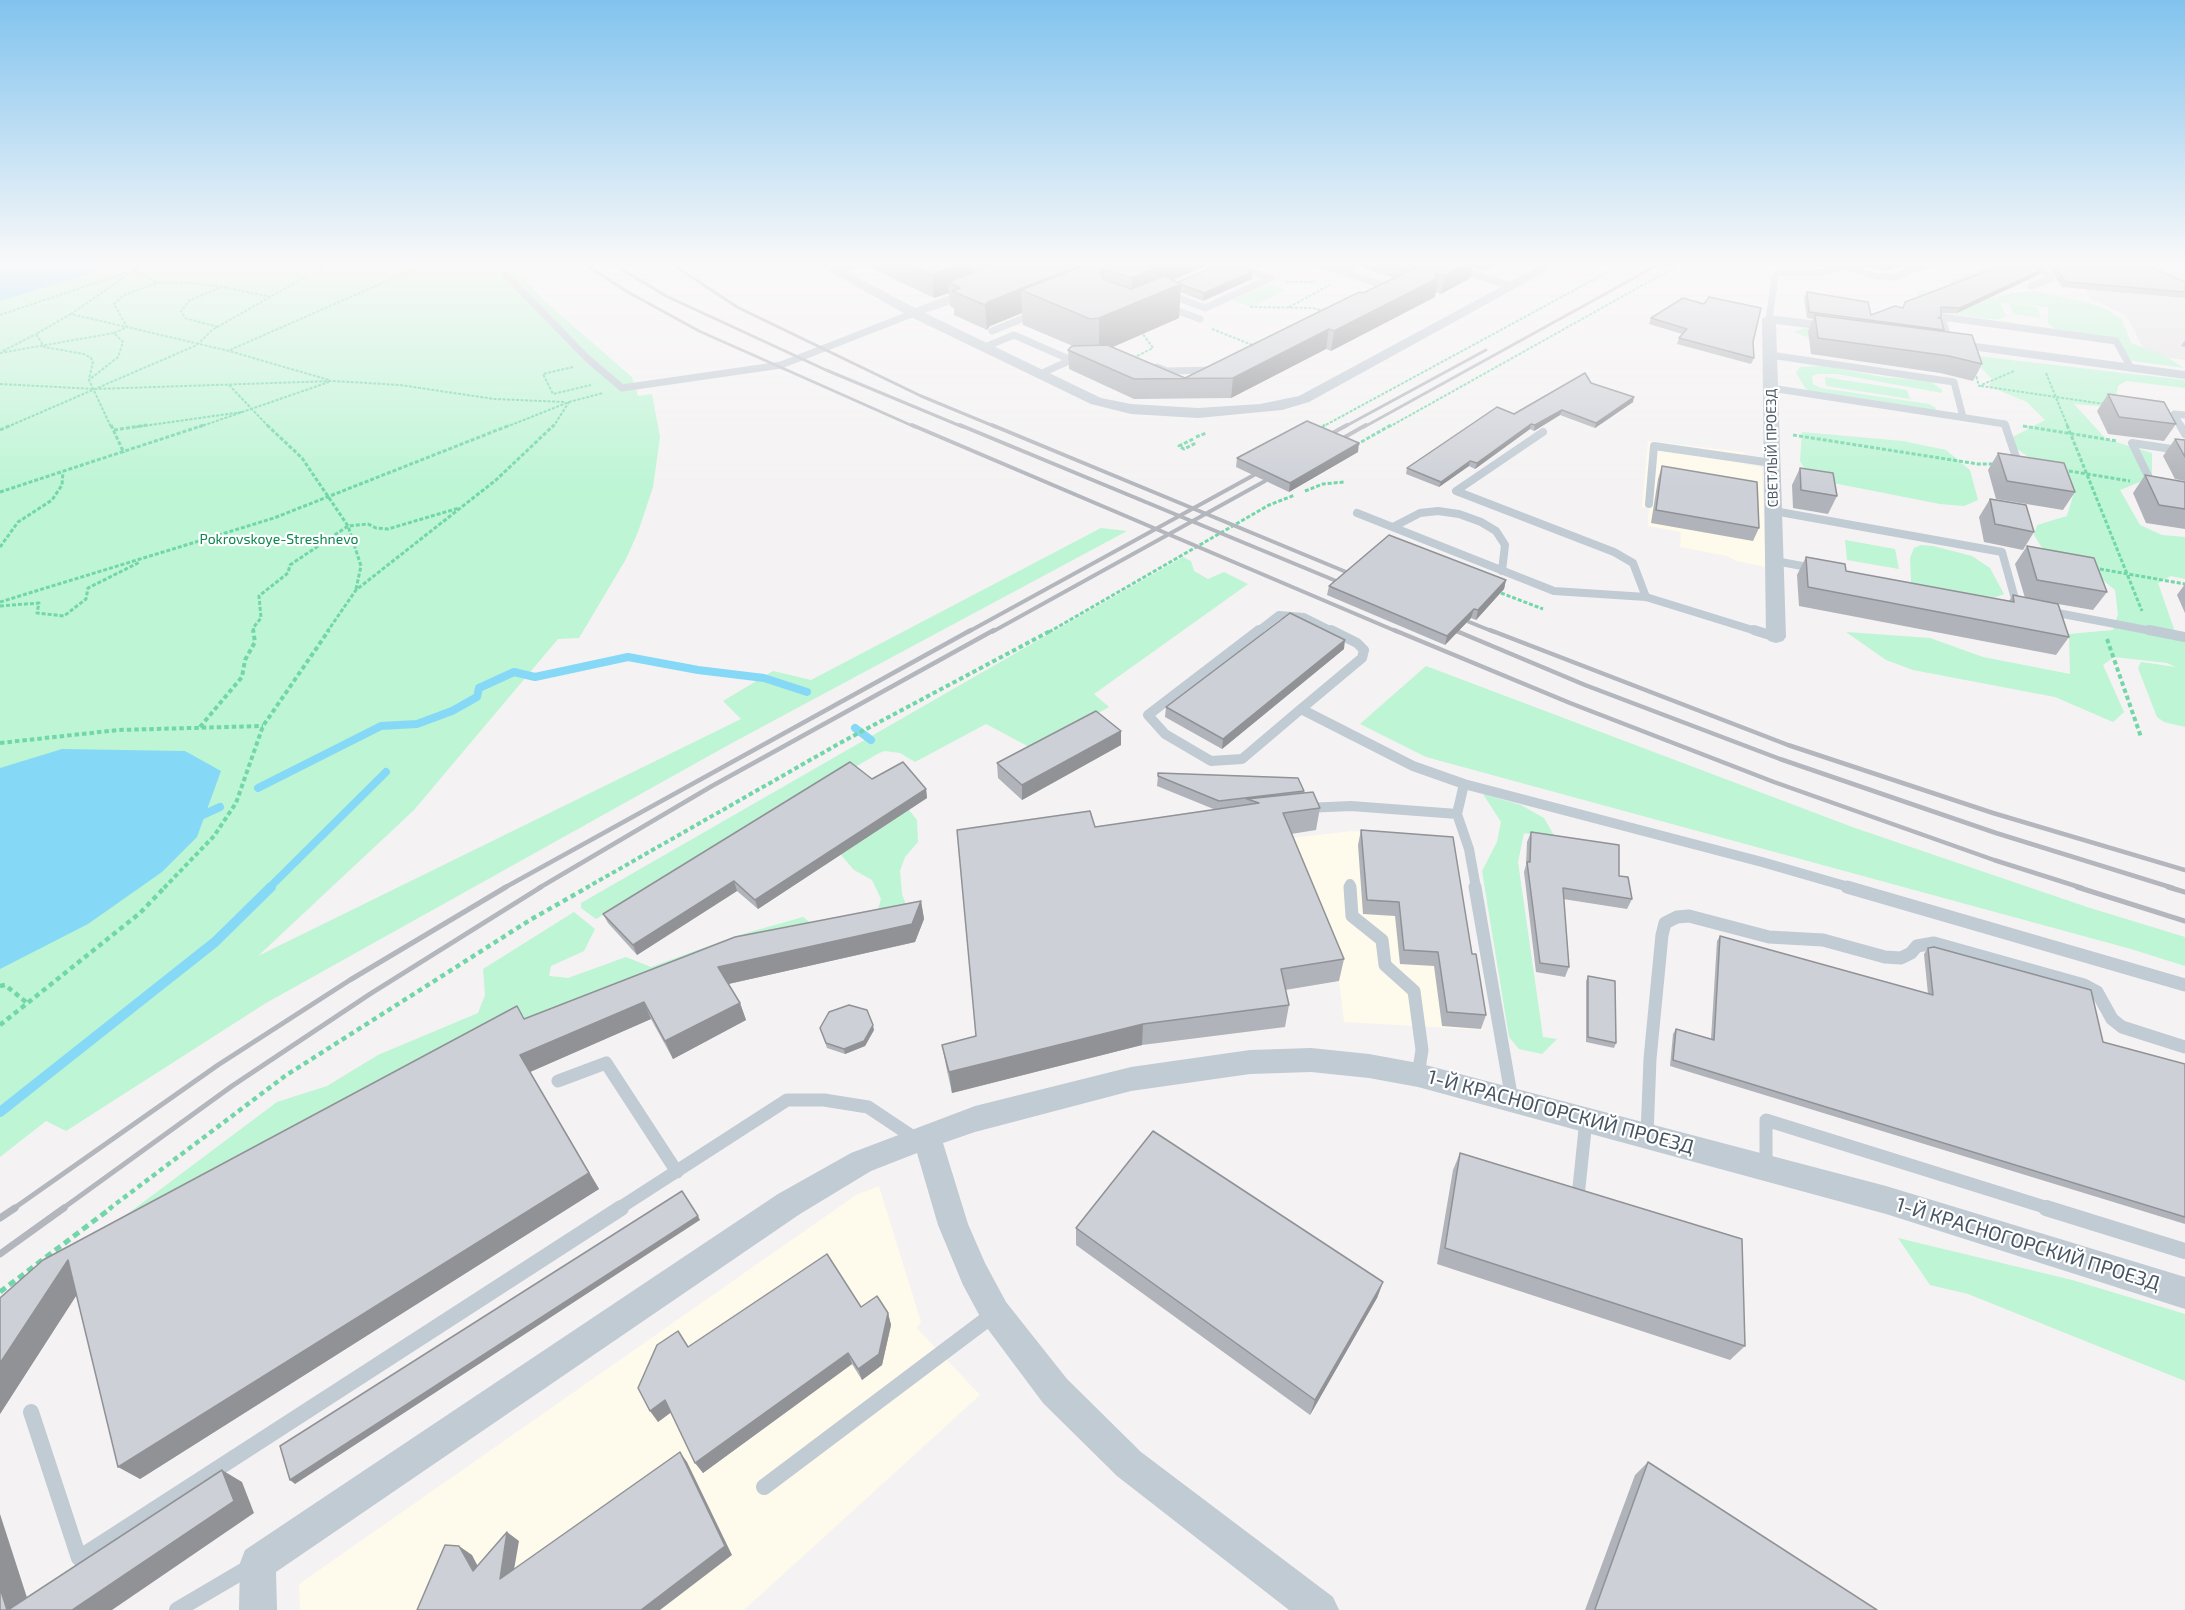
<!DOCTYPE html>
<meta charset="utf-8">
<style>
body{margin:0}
canvas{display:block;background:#f4f2f2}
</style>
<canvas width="2185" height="1610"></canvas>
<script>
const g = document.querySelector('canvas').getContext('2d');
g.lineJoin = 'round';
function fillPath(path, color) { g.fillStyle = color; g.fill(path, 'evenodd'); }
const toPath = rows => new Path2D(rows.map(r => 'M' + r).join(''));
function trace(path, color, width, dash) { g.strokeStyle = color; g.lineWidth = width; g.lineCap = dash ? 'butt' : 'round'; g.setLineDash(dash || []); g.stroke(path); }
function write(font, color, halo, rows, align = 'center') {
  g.font = font + ' "Exo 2",sans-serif'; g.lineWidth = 4.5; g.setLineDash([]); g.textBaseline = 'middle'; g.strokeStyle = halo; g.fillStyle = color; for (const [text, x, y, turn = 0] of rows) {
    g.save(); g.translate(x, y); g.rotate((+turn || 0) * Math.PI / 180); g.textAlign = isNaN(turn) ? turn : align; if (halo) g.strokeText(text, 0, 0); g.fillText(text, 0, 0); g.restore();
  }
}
const commercial = toPath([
 [1648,441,1744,452,1744,464,1762,467,1766,567,1736,561,1727,556,1680,547,1681,532,1648,526,1649,508,1642,507],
 [1352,831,1451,837,1483,1030,1344,1022,1339,981,1282,839],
 [879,1186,921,1322,917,1328,980,1395,744,1610,300,1610,299,1584,856,1195]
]);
const education = toPath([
 [2068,262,2185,262,2185,360,2147,355,2126,315,2091,299]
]);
const green = toPath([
 [0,262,501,262,515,267,544,301,632,377,638,396,652,394,660,437,653,487,638,532,626,559,579,638,558,639,414,810,258,956,741,719,723,701,773,671,811,680,1101,528,1127,531,732,743,266,1003,66,1131,46,1121,0,1157],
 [1269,284,1287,290,1251,307,1233,300],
 [1922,290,1989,298,2004,296,2012,293,2035,291,2089,303,2106,309,2122,320,2131,343,2165,356,2184,368,2133,361,2123,355,2120,340,2056,330,2048,323,2048,307,2010,303,2037,307,2041,318,2013,314,2009,302,2000,303,2006,316,1998,320,1942,313,1920,301,1917,291],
 [1805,328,1994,358,2185,380,2185,388,2126,381,2118,386,2114,407,2074,404,2106,439,2152,453,2152,477,2120,490,2140,525,2162,535,2185,537,2185,579,2171,576,2158,583,2175,632,2185,637,2185,727,2164,722,2157,717,2138,668,2141,662,2176,667,2167,663,2114,657,2103,665,2124,712,2113,722,2055,697,1913,670,1886,660,1846,632,1930,638,1983,657,2070,674,2069,634,2113,630,2118,614,2115,590,2099,577,2049,559,2034,535,2037,525,2067,516,2075,489,2054,467,2033,460,2005,441,2045,420,2027,402,1988,386,1993,380,1977,364,1809,338,1794,332],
 [1825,366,1882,377,1930,381,1942,390,1942,393,1837,374,1818,374,1812,376,1813,384,1821,388,1929,404,1936,408,1934,412,1821,397,1806,389,1796,373,1800,367],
 [1825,377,1907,390,1910,399,1826,386],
 [1802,432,1903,441,1946,450,1970,470,1978,500,1964,506,1940,504,1823,481,1806,471,1800,461],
 [1845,540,1895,549,1899,569,1847,560],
 [1921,545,1933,546,1972,556,1990,568,2004,594,1996,597,1960,595,1922,588,1911,582,1910,558,1914,548],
 [1183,557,1191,561,1194,571,1208,579,1224,572,1248,584,1094,694,1109,707,1033,749,986,724,915,762,900,753,885,751,879,753,596,919,581,908,581,903],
 [1426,666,1855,828,2087,907,2185,937,2185,966,2131,949,1426,757,1360,724],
 [888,783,917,820,918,842,905,857,900,871,902,894,912,921,741,955,6,1305,277,1102,327,1086,378,1055,478,1013,485,995,483,969,574,912,595,929,584,951,551,966,549,976,568,978,626,957,651,967,736,936,803,917,819,929,876,916,881,899,872,880,854,870,841,855],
 [1483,794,1521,805,1544,818,1556,839,1524,833,1518,862,1543,1037,1557,1039,1542,1054,1519,1049,1509,1037,1482,871,1497,842,1501,822],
 [1898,1238,2072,1280,2185,1314,2185,1381,1968,1294,1930,1285]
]);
const water = toPath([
 [0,262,129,262,0,301],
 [62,749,185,751,221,771,197,837,162,872,88,924,0,969,0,768]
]);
const streamFar1 = toPath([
 [855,728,871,740],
 [258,788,381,726,417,724,452,711,477,697,479,688,514,672,535,677,628,657,698,670,764,678,807,692],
 [196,818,220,807],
 [269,888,386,772]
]);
const stream = toPath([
 [0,1112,215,942,271,887]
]);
const pathFar4 = toPath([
 [1745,262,1761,270],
 [135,269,154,262],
 [1286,282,1315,282],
 [271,297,223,287,190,283,157,283,135,270,71,314,229,351,329,380],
 [1250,307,1313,308,1326,312],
 [1289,307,1330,285],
 [71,314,36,334,44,347,84,354,91,358,93,362,89,379],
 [0,315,128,272],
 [218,327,185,318,181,311,190,300,222,287],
 [1212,329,1255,346],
 [114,333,127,327,114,304,124,295,157,283],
 [230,350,430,262],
 [3,351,36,334],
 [0,353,114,333,123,342,118,357,89,380,111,427],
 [1133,358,1153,348,1140,330],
 [573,367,543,374,553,394,591,385],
 [1975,372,1979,386,2014,371],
 [2046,373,2068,427],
 [0,384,95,389,333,381,400,385,494,399,565,402],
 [229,385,269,427],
 [1981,386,2104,404],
 [2023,426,2028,427],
 [7,427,197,345,212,330,307,276],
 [136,427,242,412],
 [199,427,329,382],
 [506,427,569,402,603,393],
 [553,427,569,402],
 [1322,427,1626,262],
 [1389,427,1684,262]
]);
const pathFar3 = toPath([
 [111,425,124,453],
 [267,425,302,458,348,526,361,566,356,589],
 [2067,425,2142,611],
 [2023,426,2117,441],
 [1318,429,1325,425],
 [0,430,11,425],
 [114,430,147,425],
 [1793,435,1978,464,1996,464],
 [1196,437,1206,433],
 [1193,439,1179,446,1184,449,1196,443],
 [1356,445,1391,425],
 [2063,470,2130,481],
 [1305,491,1323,484,1344,482],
 [0,492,204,425],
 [0,547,18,522,52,500,62,485,63,472],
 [2094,568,2185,584],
 [1501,593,1543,609],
 [0,602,274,518,510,425],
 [0,606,39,603,37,613,64,616,86,599,88,588,140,562],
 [254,632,253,628,261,618,259,596,288,573,290,565,348,526,368,524,376,528,388,529,459,508],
 [327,632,356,590,496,480,554,425],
 [1049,632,1269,505,1295,495]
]);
const pathFar2 = toPath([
 [2107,639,2141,737],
 [200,727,242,677,245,660,255,642,253,630],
 [0,743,118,730,263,726],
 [164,888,214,836,236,803,263,726,329,630],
 [586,888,840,743,1052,630]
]);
const pathFar1 = toPath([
 [0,986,5,985,26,1002],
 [0,1025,140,913,165,887],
 [109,1209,285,1076,530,920,588,887]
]);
const path = toPath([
 [0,1292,111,1208]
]);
const serviceFar4 = toPath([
 [1313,262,1385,286,1378,290],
 [1845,266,1875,276,1894,277,1934,262],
 [321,268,330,262],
 [834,271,863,262],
 [1341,272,1362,262],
 [505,274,587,358,622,388,781,365,914,313],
 [1954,284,1987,271,1985,262],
 [2031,286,2051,279,2037,262],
 [1168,294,1205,308,1271,278,1239,267],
 [1167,307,1200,319],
 [1769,319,1775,277,1778,272,1820,273,1858,262],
 [992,331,1034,314],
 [1949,343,1942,317,2116,341,2131,368],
 [985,347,1014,335,1071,360,1040,374],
 [1770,355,1954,382,1963,417],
 [1157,367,1167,371,1213,370],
 [1771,388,2005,424,2006,427],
 [2181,427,2174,414,2185,415]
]);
const serviceFar3 = toPath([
 [2005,425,2018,463],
 [2180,425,2185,434],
 [1543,432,1456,491,1614,552,1633,563,1646,597],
 [2152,484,2132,443,2185,451],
 [1649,504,1654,446,1772,463],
 [1774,511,2002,552,2017,606],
 [1357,513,1554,591,1646,597,1759,632],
 [1393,527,1420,513,1438,511,1459,514,1481,522,1496,531,1505,545,1502,571],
 [1775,561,1813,568],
 [2047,611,2157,632],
 [1257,632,1279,615,1304,617,1334,632]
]);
const serviceFar2 = toPath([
 [1259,630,1148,715,1165,734,1211,761,1242,759,1301,709],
 [1754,630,1776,637],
 [2149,630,2185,637],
 [1301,709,1413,766,1464,784],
 [1301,709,1362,658,1364,650,1357,643,1331,630],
 [1306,808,1351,806,1457,814,1469,849,1476,888],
 [1457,814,1464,784,1762,862,1852,888],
 [1350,884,1350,888]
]);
const serviceFar1 = toPath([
 [1350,887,1352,916,1382,940,1385,965,1414,991,1422,1050,1418,1075],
 [1475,887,1512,1100],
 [1847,887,2185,985],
 [558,1081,606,1063,677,1172],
 [1647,1135,1650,1059,1662,935,1665,923,1677,917,1689,916,1769,937,1823,940,1885,957,1901,958,1911,953,1917,946,1934,943,2084,985,2097,992,2112,1019,2122,1027,2185,1047],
 [1766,1166,1766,1120,2051,1209],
 [1578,1197,1586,1120],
 [618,1209,787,1100,824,1100,868,1107,916,1139]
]);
const service = toPath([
 [2046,1208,2185,1251],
 [31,1412,79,1558,621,1208],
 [764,1487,994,1314],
 [177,1610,250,1567]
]);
const minor = toPath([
 [813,262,829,262,915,308,972,287,982,287,983,290,982,293,925,313,1101,398,1131,404,1198,408,1260,404,1299,396,1501,287,1430,262,1450,262,1510,282,1547,262,1563,262,1309,402,1282,410,1198,418,1131,414,1091,404,909,316,813,262],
 [1769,315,1842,324,1849,328,1842,332,1776,324,1786,637,1783,641,1776,643,1769,641,1766,637,1762,319,1769,315],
 [1946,339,2185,371,2185,379,1941,346,1939,343,1941,340,1946,339],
 [1311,1048,1369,1054,1418,1063,1886,1186,2185,1277,2185,1309,1886,1214,1418,1087,1369,1078,1311,1072,1250,1074,1131,1091,975,1132,943,1143,968,1224,985,1263,1006,1302,1067,1379,1141,1452,1333,1597,1339,1610,1289,1610,1117,1476,1043,1403,984,1324,963,1285,938,1225,917,1153,871,1171,800,1214,276,1572,277,1610,239,1610,240,1563,245,1550,778,1194,851,1153,975,1106,1131,1067,1250,1050,1311,1048]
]);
const railFar4 = toPath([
 [582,262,626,291,699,331,915,427],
 [610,262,666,296,826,370,963,427],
 [669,262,737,307,921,396,996,427],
 [1344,427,1486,350],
 [1364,427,1663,262]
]);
const railFar3 = toPath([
 [912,425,1398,632],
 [960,425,1341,583],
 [992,425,1351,574],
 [1320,440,1347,425],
 [1329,446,1366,425],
 [1452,615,1494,632],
 [1442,625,1458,632],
 [968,632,1254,475],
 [992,632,1265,481]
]);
const railFar2 = toPath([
 [1394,630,1570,703,1774,782,1994,860,2082,888],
 [1454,630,1585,685,1780,759,1996,833,2173,888],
 [1490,630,1788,745,1993,813,2185,870],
 [504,888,971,630],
 [539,888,712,786,994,630]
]);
const railFar1 = toPath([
 [2077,887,2185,921],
 [2168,887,2185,892],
 [13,1209,218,1065,350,980,506,887],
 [62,1209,232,1086,370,994,541,887]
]);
const rail = toPath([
 [0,1218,15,1208],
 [0,1254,64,1208]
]);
const wall = toPath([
 [867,262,1210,262,1209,264,1173,280,1178,282,1252,272,1252,279,1203,301,1180,292,1179,318,1113,347,1185,378,1394,278,1363,268,1364,262,1500,262,1484,271,1472,267,1470,278,1441,294,1435,292,1435,297,1331,351,1326,349,1231,398,1134,399,1069,369,1068,350,1073,346,1023,325,1022,313,990,326,987,330,954,315,954,308,950,306,949,293,934,298,867,266],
 [1333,262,1349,262,1342,265],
 [1800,262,1837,262,1819,267],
 [1863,262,1914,262,1885,271,1862,266],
 [2044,262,2140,262,2185,282,2185,298,2062,287],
 [2043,269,2040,274,1957,313,1941,313,1940,318,1944,330,1943,332,1982,364,1973,381,1940,373,1811,354,1808,331,1813,319,1807,318,1804,298,1807,292,1871,315,1902,308,1905,302],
 [1704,304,1753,342,1754,358,1751,364,1677,344,1679,338,1682,334,1649,324,1651,318],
 [2185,340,2185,347,2181,346],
 [1591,383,1633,402,1595,428,1560,415,1534,431,1530,429,1475,469,1469,466,1439,487,1406,474,1407,468,1514,414],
 [2108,394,2176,424,2164,441,2108,434,2097,411],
 [2175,439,2185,440,2185,481,2175,479,2163,456],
 [1358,452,1289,492,1236,467,1237,458],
 [1998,453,2075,492,2063,510,1996,499,1988,470],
 [1662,466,1759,528,1753,541,1651,523,1658,479],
 [1800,468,1837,496,1828,514,1793,508,1792,485],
 [2145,475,2185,482,2185,529,2146,523,2133,493],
 [1990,499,2034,532,2023,550,1984,542,1979,517],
 [2027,546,2107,592,2093,610,2058,604,2069,637,2056,655,1799,606,1797,575,1806,557,1846,571,2009,601,2013,595,2025,598,2015,564],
 [1506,580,1504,589,1476,620,1471,618,1445,645,1327,595,1329,586],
 [2185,584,2185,613,2177,595],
 [1344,649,1222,749,1165,717,1166,707],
 [1121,731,1121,745,1022,800,998,778,997,763],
 [1158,776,1304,791,1304,793,1320,808,1316,830,1291,834,1344,959,1339,981,1285,990,1289,1005,1285,1027,1142,1045,952,1093,946,1066,942,1045,976,1036,1216,810,1157,786],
 [872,779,926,789,927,798,758,909,737,891,637,955,608,923,603,914],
 [1361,830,1472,954,1486,1015,1481,1029,1442,1026,1434,966,1400,964,1395,916,1363,914,1358,845],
 [1531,832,1619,876,1632,899,1627,909,1563,899,1569,967,1565,977,1536,972,1524,872,1526,865,1527,842],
 [921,901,924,919,915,942,728,984,740,1003,746,1020,673,1059,651,1019,530,1072,599,1189,140,1479,76,1295,0,1414,0,1298,524,1019],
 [1720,936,1928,994,1924,954,1928,948,2103,1042,2185,1064,2185,1224,1670,1066,1673,1034,1676,1029,1711,1039,1717,941],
 [1588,976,1616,1043,1614,1048,1586,1042,1586,981],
 [820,1028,874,1030,865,1046,845,1054,827,1048],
 [1460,1153,1745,1346,1730,1360,1437,1264,1453,1170],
 [1076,1228,1383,1282,1377,1298,1310,1415,1076,1245],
 [861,1307,888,1313,891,1325,882,1365,862,1380,852,1364,703,1473,671,1412,658,1422,688,1347],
 [1648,1462,1877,1610,1585,1610,1635,1475]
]);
const shadedWall = toPath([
 [967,262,971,262,973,284,948,282,949,293,934,298,932,275],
 [986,262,1030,262,987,279],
 [1088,262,1107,262,1104,269,1104,303,1021,290,1022,313,990,326,987,330,985,305,988,302],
 [1161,262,1210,262,1209,264,1153,289,1154,265],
 [1470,262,1474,262,1470,278,1441,294,1445,276],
 [1486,262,1500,262,1484,271],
 [1821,262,1837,262,1819,267],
 [1898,262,1914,262,1885,271,1888,265],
 [1153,269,1153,296,1181,284,1179,318,1099,353,1099,318,1131,305,1132,278],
 [2043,269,2040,274,1957,313,1960,308],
 [1252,272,1252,279,1203,301,1204,293],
 [1438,278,1435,297,1331,351,1334,331],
 [1329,329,1326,349,1231,398,1233,378],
 [1634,397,1633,402,1595,428,1596,423],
 [1562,410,1560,415,1534,431,1535,425],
 [1531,424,1530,429,1475,469,1477,463],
 [1359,443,1358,452,1289,492,1290,483],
 [1470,461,1469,466,1439,487,1441,482],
 [1506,580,1504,589,1476,620,1478,610],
 [1474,609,1471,618,1445,645,1447,636],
 [1345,640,1344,649,1222,749,1223,739],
 [1121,731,1121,745,1022,800,1022,785],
 [926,789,927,798,758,909,755,900],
 [734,881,737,891,637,955,633,945],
 [921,901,924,919,915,942,724,985,718,967],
 [644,1002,651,1019,530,1072,599,1189,140,1479,118,1467,520,1055],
 [740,1003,746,1020,673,1059,665,1041],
 [1143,1024,1142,1045,952,1093,949,1072],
 [873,1025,874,1030,865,1046,845,1054,844,1049],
 [698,1216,700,1220,295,1484,290,1480],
 [68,1260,89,1276,0,1414,0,1363],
 [1383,1282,1377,1298,1310,1415,1315,1400],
 [888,1313,891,1325,882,1365,862,1380,858,1369],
 [848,1353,852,1364,703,1473,695,1463],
 [665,1400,673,1411,658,1422,650,1411],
 [680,1452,687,1462,732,1555,660,1610,641,1610],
 [222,1470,242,1482,254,1513,112,1610,72,1610],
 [0,1514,31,1610,7,1610,0,1588],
 [507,1532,519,1541,511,1587,500,1579],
 [459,1546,472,1555,485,1580,473,1571]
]);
const building = toPath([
 [906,262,967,262,932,275,906,262],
 [1001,262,1088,262,988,302,985,305,952,291,960,288,948,282,1001,262],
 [1093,262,1142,262,1153,269,1132,278,1104,269,1100,273,1103,279,1131,289,1164,276,1181,284,1099,318,1090,319,1021,290,1093,262],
 [1148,262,1161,262,1154,265,1148,262],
 [1225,262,1252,272,1204,293,1180,284,1181,284,1178,282,1225,262],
 [1404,262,1470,262,1445,276,1435,273,1438,278,1334,331,1329,329,1233,378,1134,379,1068,350,1072,346,1107,345,1185,378,1351,296,1360,292,1363,293,1417,267,1404,262],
 [1875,262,1898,262,1888,265,1875,262],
 [2012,262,2038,262,2043,269,1960,308,1941,307,1941,317,1938,318,1941,318,1944,330,1809,312,1807,292,1868,302,1871,315,1895,306,1903,308,1905,302,2012,262],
 [2051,262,2140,262,2185,282,2185,292,2066,282,2051,262],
 [1709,297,1761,308,1753,342,1754,358,1679,338,1687,329,1651,318,1683,298,1704,304,1709,297],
 [1815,315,1972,335,1982,364,1949,356,1818,338,1815,315],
 [1585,373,1591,383,1634,397,1596,423,1562,410,1535,425,1531,424,1477,463,1470,461,1441,482,1407,468,1497,407,1514,414,1585,373],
 [2108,394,2164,402,2176,424,2119,417,2108,394],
 [1307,421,1359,443,1290,483,1237,458,1307,421],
 [2175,439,2185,440,2185,457,2175,439],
 [1998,453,2064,463,2075,492,2007,481,1998,453],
 [1662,466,1757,482,1759,528,1656,510,1662,466],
 [1800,468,1833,473,1837,496,1801,490,1800,468],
 [2145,475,2185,482,2185,509,2159,505,2145,475],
 [1990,499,2026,505,2034,532,1995,524,1990,499],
 [1389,535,1506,580,1478,610,1474,609,1447,636,1329,586,1389,535],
 [2027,546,2094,558,2107,592,2037,580,2027,546],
 [1806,557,1845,564,1846,571,2014,602,2013,595,2058,604,2069,637,1808,587,1806,557],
 [1290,613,1345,640,1223,739,1166,707,1290,613],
 [1096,711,1121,731,1022,785,997,763,1096,711],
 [850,762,872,779,903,762,926,789,755,900,734,881,633,945,603,914,850,762],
 [1158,773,1298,778,1304,791,1219,801,1158,776,1158,773],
 [1313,792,1320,808,1283,813,1344,959,1281,969,1289,1005,1143,1024,949,1072,942,1045,976,1036,957,830,1090,811,1095,827,1259,803,1247,799,1313,792],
 [1361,830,1453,837,1472,954,1476,954,1486,1015,1447,1012,1438,952,1404,950,1399,902,1367,900,1361,830],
 [1531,832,1619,845,1619,876,1628,877,1632,899,1563,888,1569,967,1540,963,1527,862,1530,862,1531,832],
 [921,901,912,924,718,967,740,1003,665,1041,644,1002,520,1055,589,1173,118,1467,68,1260,0,1363,0,1298,43,1260,517,1006,524,1019,735,937,921,901],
 [1720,936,1933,995,1928,948,1934,947,2091,990,2103,1042,2185,1064,2185,1217,1673,1060,1676,1029,1714,1040,1720,936],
 [1588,976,1615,981,1616,1043,1588,1037,1588,976],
 [849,1005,867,1010,873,1025,864,1041,844,1049,826,1043,820,1028,829,1012,849,1005],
 [1153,1131,1383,1282,1315,1400,1076,1228,1153,1131],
 [1460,1153,1742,1239,1745,1346,1445,1248,1460,1153],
 [682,1191,698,1216,290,1480,280,1446,682,1191],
 [827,1254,861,1307,877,1296,888,1313,879,1354,858,1369,848,1353,695,1463,665,1400,650,1411,638,1388,657,1345,678,1331,688,1347,827,1254],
 [680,1452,725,1546,641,1610,417,1610,445,1545,459,1546,473,1571,507,1532,500,1579,680,1452],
 [1648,1462,1877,1610,1596,1610,1595,1609,1648,1462],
 [222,1470,234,1501,72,1610,8,1610,222,1470],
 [0,1588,7,1610,0,1610,0,1588]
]);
const farStreetnames = [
 ["СВЕТЛЫЙ ПРОЕЗД",1772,448,-91]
];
const farParknames = [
 ["Pokrovskoye-Streshnevo",279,539]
];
const nearStreetnames = [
 ["1-Й КРАСНОГОРСКИЙ ПРОЕЗД",1561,1112,15],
 ["1-Й КРАСНОГОРСКИЙ ПРОЕЗД",2028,1244,17]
];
fillPath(commercial, '#fefaec');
fillPath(education, '#e5e3e3');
fillPath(green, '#bdf5d5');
fillPath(water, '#86d9f6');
trace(streamFar1, '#86d9f6', 8);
trace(stream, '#86d9f6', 10);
trace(pathFar4, '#71d7a9', 2, [3, 1.5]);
trace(pathFar3, '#71d7a9', 3, [4, 2]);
trace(pathFar2, '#71d7a9', 4, [4.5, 3]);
trace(pathFar1, '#71d7a9', 4.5, [5, 4]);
trace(path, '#71d7a9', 5, [7, 4.5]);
trace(serviceFar4, '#c1cbd4', 7);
trace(serviceFar3, '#c1cbd4', 8);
trace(serviceFar2, '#c1cbd4', 10);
trace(serviceFar1, '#c1cbd4', 13);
trace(service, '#c1cbd4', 16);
fillPath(minor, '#c1cbd4');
trace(railFar4, '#b3b6bd', 3);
trace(railFar3, '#b3b6bd', 4);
trace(railFar2, '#b3b6bd', 4.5);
trace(railFar1, '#b3b6bd', 5);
trace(rail, '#b3b6bd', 7);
fillPath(wall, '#b0b3b9');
fillPath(shadedWall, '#909296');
fillPath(building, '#cdd0d7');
trace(building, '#909296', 1.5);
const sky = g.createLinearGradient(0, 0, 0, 488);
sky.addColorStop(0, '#81c3ee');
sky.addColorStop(0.54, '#faf9f9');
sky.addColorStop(1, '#faf9f900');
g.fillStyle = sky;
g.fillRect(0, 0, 2185, 488);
write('14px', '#475462', '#fff', farStreetnames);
write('14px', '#0d8750', '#fff', farParknames);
write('20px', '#475462', '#fff', nearStreetnames);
</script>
